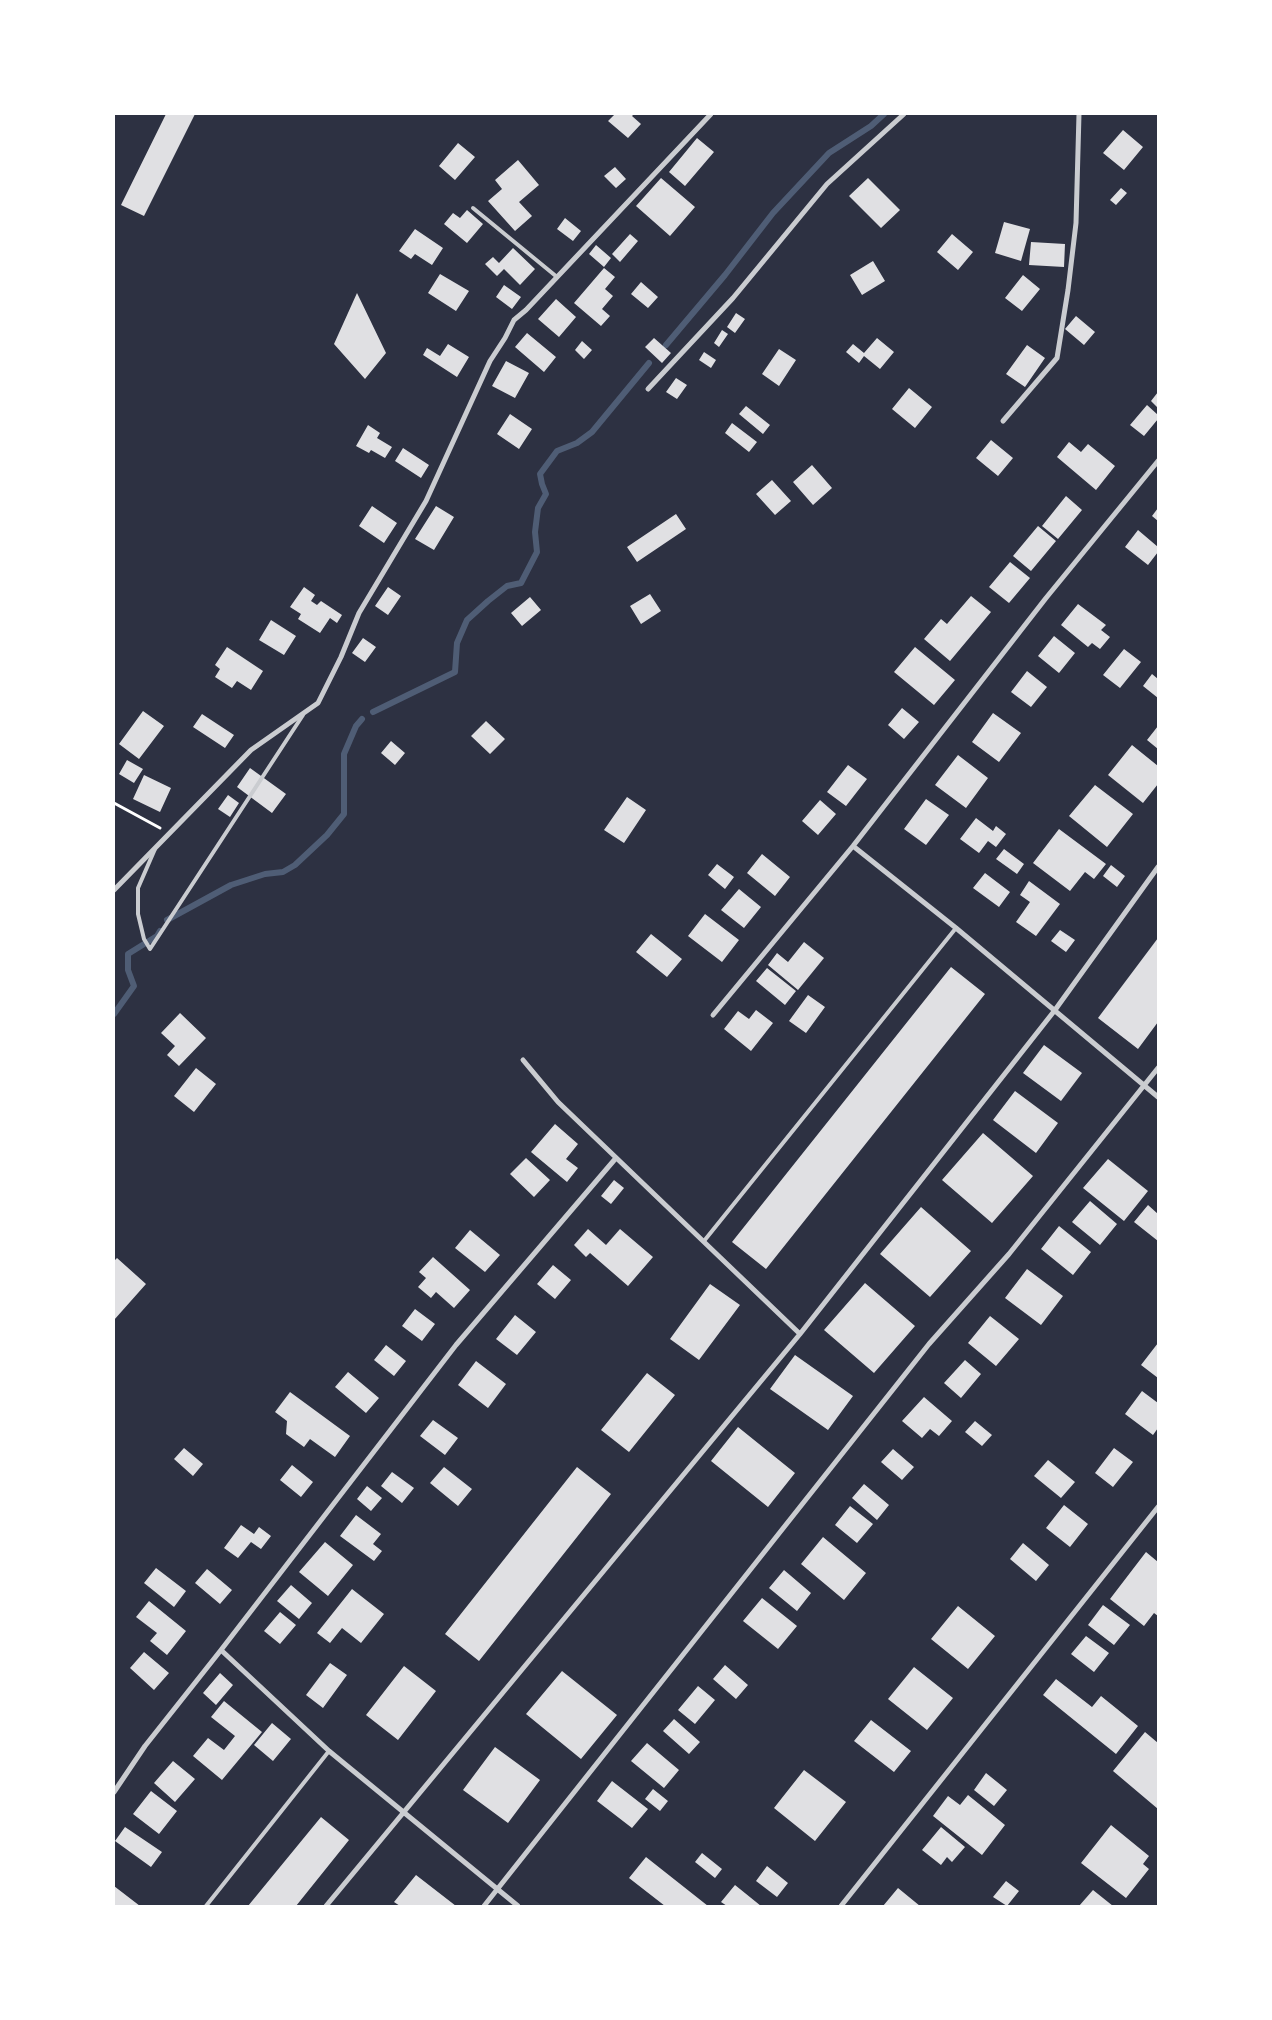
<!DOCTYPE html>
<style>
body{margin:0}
#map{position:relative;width:1272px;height:2020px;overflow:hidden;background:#2d3142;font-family:"DejaVu Sans",sans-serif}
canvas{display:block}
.frame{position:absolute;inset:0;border:115px solid #fff;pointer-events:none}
</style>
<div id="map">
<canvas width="1272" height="2020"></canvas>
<div class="frame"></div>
</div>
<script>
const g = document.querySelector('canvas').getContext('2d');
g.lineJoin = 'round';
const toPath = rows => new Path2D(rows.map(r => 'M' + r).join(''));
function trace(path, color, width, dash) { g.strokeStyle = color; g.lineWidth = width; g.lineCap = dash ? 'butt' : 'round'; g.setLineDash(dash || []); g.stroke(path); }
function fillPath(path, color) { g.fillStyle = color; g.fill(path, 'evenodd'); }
const stream = toPath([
 [666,345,725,275,773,213,829,153,871,126,884,114],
 [373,712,455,672,457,643,467,620,488,601,507,586,521,583,537,552,535,532,538,508,546,494,542,484,540,474,557,451,577,443,592,432,649,363],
 [167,920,231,885,265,874,283,872,295,865,327,835,344,814,344,754,356,726,362,719],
 [114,1014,134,986,128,970,128,954,157,936,160,931]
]);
const building = toPath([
 [166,114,195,114,144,216,121,205],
 [615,114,634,114,632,116,641,124,628,138,608,121],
 [1123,130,1143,147,1124,170,1103,153],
 [697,138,714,152,685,186,669,172],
 [458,143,475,157,455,180,439,166],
 [518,160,539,185,519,202,532,216,515,231,488,201,502,189,495,180],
 [615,167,626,179,616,188,604,176],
 [661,178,695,207,670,236,636,206],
 [868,178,900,210,881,228,849,196],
 [1121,188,1127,193,1116,205,1110,200],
 [467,210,483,224,467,243,444,224,453,213,460,218],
 [565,218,581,231,573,241,557,229],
 [1004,222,1030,229,1021,261,995,253],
 [415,229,443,248,432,265,415,254,411,259,399,251],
 [630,234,638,241,620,262,612,254],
 [952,234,973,252,958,270,937,252],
 [1031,242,1065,244,1064,267,1029,265],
 [596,245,611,258,604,267,589,254],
 [513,248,535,269,520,285,504,269,497,276,485,264,493,257,499,263],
 [873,261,885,281,862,295,850,275],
 [604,268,615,277,605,289,613,296,602,309,610,316,601,326,574,303],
 [440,274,469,291,456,311,428,293],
 [1023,275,1040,289,1022,311,1005,298],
 [641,282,658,297,648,308,631,294],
 [504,285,521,297,512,309,496,297],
 [357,293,386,353,365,379,334,344],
 [556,299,576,317,559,337,538,319],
 [736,313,745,319,735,333,727,327],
 [1076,316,1095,332,1084,345,1065,329],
 [722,330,728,334,719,347,714,343],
 [527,333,556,357,544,372,515,347],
 [654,338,671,353,662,363,645,347],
 [877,338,894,352,880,369,864,356,859,363,846,352,853,344,864,353],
 [582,341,592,350,584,359,575,350],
 [448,344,469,357,457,377,423,355,427,348,440,356],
 [1027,345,1045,358,1025,387,1006,374],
 [779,349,796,360,779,386,762,374],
 [704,352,716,360,711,368,699,360],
 [506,361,529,373,515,398,492,386],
 [676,378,687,385,677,399,666,392],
 [909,388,932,407,915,428,892,409],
 [1158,392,1158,408,1151,401],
 [1147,405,1158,415,1158,419,1144,436,1130,425],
 [746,406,770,425,763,434,739,414],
 [510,414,532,429,519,449,497,434],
 [732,423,757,442,749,452,725,433],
 [368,425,380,433,377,438,392,447,385,458,371,450,369,453,356,446],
 [991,440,1013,458,998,476,976,458],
 [1069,442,1081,452,1088,444,1115,466,1096,490,1057,457],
 [403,448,429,465,421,478,395,461],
 [812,465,832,488,813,505,793,482],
 [772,480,791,501,775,515,756,494],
 [1066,496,1082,510,1058,539,1042,526],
 [372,506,397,523,384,543,359,526],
 [436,506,454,517,434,550,415,539],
 [1158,508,1158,521,1152,516],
 [676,514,686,529,637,562,627,547],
 [1038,526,1056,541,1031,571,1013,556],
 [1138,530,1158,547,1158,552,1148,565,1125,547],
 [1010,562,1030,578,1009,603,989,587],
 [304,587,315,595,311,601,317,605,321,601,342,615,337,623,330,618,320,633,298,619,301,614,290,607],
 [388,587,401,596,388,615,375,606],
 [650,594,661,611,641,624,630,606],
 [971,596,991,612,950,661,924,639,941,619,947,624],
 [530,597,541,610,522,626,511,613],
 [1078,604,1106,625,1101,630,1110,637,1100,649,1092,643,1088,647,1061,625],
 [271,620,296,636,284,655,259,640],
 [1054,636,1075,653,1059,673,1038,656],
 [363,638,376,647,365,662,352,653],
 [227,647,263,671,251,690,237,681,232,688,215,677,220,669,215,665],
 [915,647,955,680,934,705,894,672],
 [1124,649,1141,662,1120,688,1103,675],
 [1027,671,1047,687,1031,707,1011,692],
 [1152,674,1158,679,1158,698,1143,686],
 [902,708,919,722,904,739,888,725],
 [143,711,164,726,139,759,119,744],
 [993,713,1021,733,999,762,972,742],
 [202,714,234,735,225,748,193,727],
 [486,721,505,739,490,754,471,736],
 [1158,726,1158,749,1147,740],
 [391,741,405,753,395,765,381,753],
 [1132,745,1158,766,1158,784,1143,803,1108,775],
 [958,755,988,778,966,808,935,785],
 [127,760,143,769,134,783,119,774],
 [848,765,867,779,846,806,827,792],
 [250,768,286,794,272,813,237,787],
 [144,775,171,788,160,812,133,799],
 [1095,785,1133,814,1107,847,1069,816],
 [228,795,239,803,230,817,218,809],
 [627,797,646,810,624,843,604,830],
 [926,799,949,815,926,845,904,829],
 [820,800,836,814,818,835,802,821],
 [976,818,993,831,996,826,1006,834,996,847,988,841,979,853,960,839],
 [1059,829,1106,864,1094,879,1085,872,1070,891,1033,863],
 [1004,849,1024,864,1017,874,996,859],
 [762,854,790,877,775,896,747,873],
 [717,864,734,877,725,889,708,875],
 [1111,865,1125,876,1117,887,1103,876],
 [985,873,1010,892,999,907,973,888],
 [1029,881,1060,904,1036,936,1016,922,1030,902,1020,895],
 [739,889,761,907,744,928,721,910],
 [705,914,739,940,722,962,688,936],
 [1060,930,1075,940,1066,952,1051,941],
 [651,934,682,959,667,977,636,952],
 [1158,938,1158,1022,1138,1049,1098,1018],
 [804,942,824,958,798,990,768,965,777,953,788,962],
 [951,967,985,994,766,1269,732,1242],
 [767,968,796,991,785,1005,756,981],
 [808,995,825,1007,806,1033,789,1021],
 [756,1010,773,1023,751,1051,724,1029,738,1011,749,1019],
 [180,1013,206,1038,179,1066,167,1055,175,1046,161,1033],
 [1044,1045,1082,1073,1061,1101,1023,1073],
 [196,1068,216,1084,194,1112,174,1096],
 [1015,1091,1058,1123,1036,1153,993,1120],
 [555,1124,578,1144,566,1159,578,1168,567,1182,531,1152],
 [983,1133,1033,1176,992,1223,942,1180],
 [526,1158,550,1180,534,1197,510,1174],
 [1108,1159,1148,1191,1124,1221,1083,1188],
 [614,1180,624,1188,611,1204,601,1196],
 [1090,1201,1117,1224,1100,1245,1072,1222],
 [1148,1205,1158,1214,1158,1241,1134,1222],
 [921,1207,971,1251,930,1297,880,1254],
 [1059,1226,1091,1252,1073,1275,1041,1249],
 [588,1229,606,1245,620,1229,653,1257,628,1286,590,1253,586,1257,574,1245],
 [470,1230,500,1255,485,1272,455,1248],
 [433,1257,470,1290,454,1308,436,1292,431,1298,418,1287,426,1278,419,1272],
 [117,1258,146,1284,114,1320,114,1261],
 [553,1265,571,1280,555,1299,537,1284],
 [1027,1269,1063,1296,1041,1325,1005,1298],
 [865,1283,915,1326,874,1373,824,1330],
 [710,1284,740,1305,699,1360,670,1339],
 [415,1309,435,1324,422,1341,402,1326],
 [515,1315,536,1332,517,1355,496,1339],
 [990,1316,1019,1339,996,1366,968,1343],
 [1158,1343,1158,1378,1141,1365],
 [386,1345,406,1361,394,1376,374,1360],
 [795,1355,853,1396,828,1430,770,1389],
 [965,1360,981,1374,961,1398,944,1383],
 [476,1361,506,1384,488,1408,458,1385],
 [348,1372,379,1398,366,1413,335,1387],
 [647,1373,675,1395,629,1452,601,1430],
 [1142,1391,1158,1403,1158,1428,1153,1435,1125,1414],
 [290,1392,350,1436,335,1457,310,1439,304,1447,286,1434,287,1421,275,1412],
 [924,1397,952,1421,939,1436,930,1429,922,1438,902,1421],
 [433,1420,458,1438,445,1455,420,1436],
 [975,1421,992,1435,982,1446,965,1432],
 [738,1427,795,1473,768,1507,711,1461],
 [184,1448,203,1464,193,1476,174,1459],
 [1114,1448,1133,1462,1113,1487,1095,1473],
 [893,1449,914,1467,902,1480,881,1462],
 [1048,1460,1075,1482,1061,1498,1034,1476],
 [292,1465,313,1482,301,1497,280,1480],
 [444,1467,472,1489,458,1506,430,1483],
 [577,1467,611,1494,479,1661,445,1634],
 [392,1472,414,1488,402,1503,381,1486],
 [864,1484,889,1505,877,1520,852,1498],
 [367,1486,382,1498,371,1511,357,1499],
 [1064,1505,1088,1524,1070,1547,1046,1528],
 [850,1506,873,1524,857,1543,835,1525],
 [356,1515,381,1534,373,1544,382,1551,374,1561,340,1536],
 [241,1525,254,1534,259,1527,271,1536,261,1549,251,1542,238,1558,224,1548],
 [823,1537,866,1573,844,1600,801,1564],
 [325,1542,353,1565,328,1596,299,1572],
 [1023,1543,1049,1565,1036,1581,1010,1559],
 [1146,1552,1158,1562,1158,1616,1154,1613,1144,1626,1110,1599],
 [156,1568,186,1591,174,1607,144,1583],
 [207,1569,232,1590,220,1604,195,1583],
 [784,1570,811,1593,797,1611,769,1588],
 [291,1585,312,1603,299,1619,277,1601],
 [352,1589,384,1614,361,1643,342,1628,330,1643,317,1633],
 [762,1598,797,1626,778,1649,743,1621],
 [149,1601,186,1631,167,1655,150,1641,157,1633,136,1617],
 [1103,1605,1130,1625,1114,1645,1088,1625],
 [958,1606,995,1636,968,1669,931,1639],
 [280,1612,296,1625,280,1644,264,1631],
 [1086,1636,1109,1653,1094,1672,1071,1654],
 [144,1652,169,1673,154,1690,130,1668],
 [330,1663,347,1675,323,1708,306,1695],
 [725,1665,748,1685,736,1699,713,1679],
 [404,1666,436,1691,398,1740,366,1715],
 [914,1667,953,1698,927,1730,888,1699],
 [562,1671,617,1715,581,1759,526,1714],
 [220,1673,233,1685,216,1705,203,1693],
 [1056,1679,1092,1707,1101,1696,1138,1726,1116,1754,1043,1695],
 [698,1686,715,1700,695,1724,678,1710],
 [224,1701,262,1732,222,1780,193,1756,208,1738,224,1750,235,1736,211,1717],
 [674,1719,700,1742,689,1754,663,1731],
 [871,1720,911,1751,894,1772,854,1741],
 [272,1723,291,1739,273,1761,254,1745],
 [1145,1732,1158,1743,1158,1809,1113,1771],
 [647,1743,679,1770,664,1788,631,1761],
 [495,1747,540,1780,508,1823,463,1790],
 [173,1761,195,1779,175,1802,154,1783],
 [804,1770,846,1802,815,1841,774,1808],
 [986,1773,1007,1790,994,1806,974,1790],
 [612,1781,648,1809,632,1828,597,1801],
 [653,1789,668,1801,660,1811,645,1799],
 [151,1791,177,1811,159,1834,133,1814],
 [968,1795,1005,1825,982,1855,933,1816,948,1796,960,1805],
 [321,1817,349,1840,296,1906,248,1906],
 [1111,1825,1149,1856,1143,1864,1149,1869,1126,1898,1081,1863],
 [125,1827,162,1852,151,1867,115,1841],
 [941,1827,965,1847,952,1862,947,1857,941,1865,922,1850],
 [702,1853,722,1869,715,1878,695,1862],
 [646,1857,708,1906,665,1906,629,1878],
 [767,1866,788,1883,777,1897,756,1881],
 [416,1875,456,1906,400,1906,394,1902],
 [1006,1881,1019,1891,1007,1906,993,1897],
 [735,1885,761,1906,727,1906,721,1902],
 [114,1886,140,1906,114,1906],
 [898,1888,920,1906,883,1906],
 [1093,1890,1113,1906,1079,1906]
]);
const path = toPath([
 [114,803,160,828]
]);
const service = toPath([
 [473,208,557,277],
 [155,849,138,888,138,914,144,939,150,949,303,715],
 [704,1241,956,928],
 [206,1906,329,1751]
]);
const minor = toPath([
 [648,389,733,298,827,184,904,114],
 [1003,421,1057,358,1068,290,1076,223,1079,114],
 [853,846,956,928,1158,1097],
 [114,890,251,750,318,703,341,657,359,613,426,501,490,361,505,338,514,320,526,310,711,114],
 [713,1015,853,846,1046,598,1158,461],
 [523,1060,558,1102,800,1334],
 [221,1650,329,1751,518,1906],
 [114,1792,145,1746,221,1650,456,1345,616,1158],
 [326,1906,800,1334,1055,1010,1158,867],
 [484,1906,929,1344,1009,1254,1158,1068],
 [841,1906,1158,1507]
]);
trace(stream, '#4f5d75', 6);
fillPath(building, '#e0e0e3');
trace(path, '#fff', 3);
trace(service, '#caccd0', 4);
trace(minor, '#caccd0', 5);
</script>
